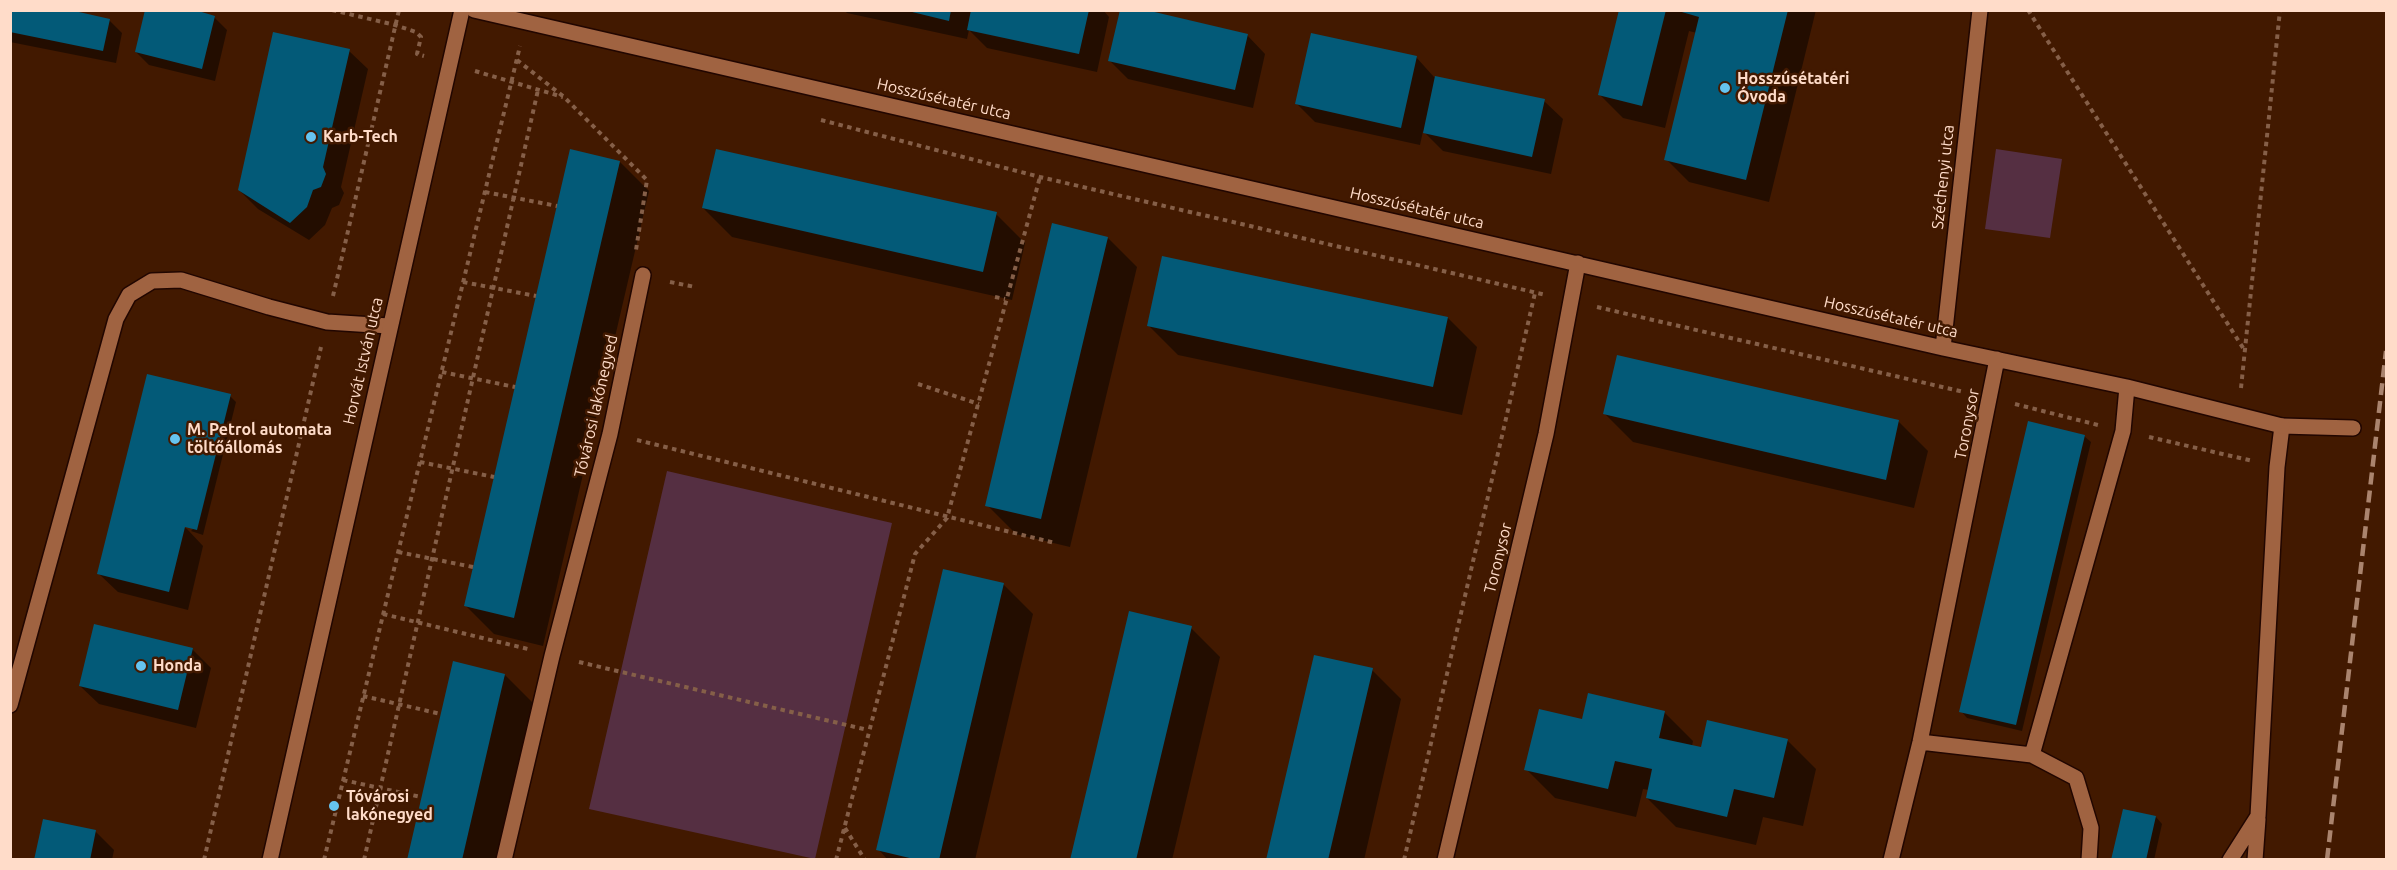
<!DOCTYPE html>
<meta charset="utf-8">
<style>
body{margin:0}
#map{position:relative;width:2397px;height:870px;overflow:hidden;background:#421900;font-family:Ubuntu,sans-serif}
canvas{display:block}
.frame{position:absolute;inset:0;border:12px solid #ffdcc9;pointer-events:none}
</style>
<div id="map">
<canvas width="2397" height="870"></canvas>
<div class="frame"></div>
</div>
<script>
const g = document.querySelector('canvas').getContext('2d');
g.lineJoin = 'round';
function fillPath(path, color) { g.fillStyle = color; g.fill(path, 'evenodd'); }
const toPath = rows => new Path2D(rows.map(r => 'M' + r).join(''));
function trace(path, color, width, dash) { g.strokeStyle = color; g.lineWidth = width; g.lineCap = dash ? 'butt' : 'round'; g.setLineDash(dash || []); g.stroke(path); }
function write(font, color, halo, rows, align = 'center') {
  g.font = font + ' Ubuntu,sans-serif'; g.lineWidth = 5; g.setLineDash([]); g.textBaseline = 'middle'; g.strokeStyle = halo; g.fillStyle = color; for (const [text, x, y, turn = 0] of rows) {
    g.save(); g.translate(x, y); g.rotate((+turn || 0) * Math.PI / 180); g.textAlign = isNaN(turn) ? turn : align; if (halo) g.strokeText(text, 0, 0); g.fillText(text, 0, 0); g.restore();
  }
}
const green = toPath([
 [1996,149,2062,159,2050,238,1985,229],
 [667,471,892,523,815,859,589,809]
]);
const shadow = toPath([
 [10,10,109,20,122,33,116,63,10,42],
 [844,10,1103,10,1109,17,1097,72,987,48,969,30,967,39,847,13],
 [1621,10,1816,10,1769,202,1689,182,1666,159,1697,33,1689,31,1665,128,1623,118,1600,95],
 [214,17,227,30,215,81,149,65,136,52],
 [1247,35,1265,54,1253,108,1128,79,1110,61],
 [349,51,368,69,341,187,344,193,339,205,332,208,325,225,309,240,258,209,239,190],
 [1416,57,1434,77,1544,101,1563,119,1551,174,1443,151,1423,131,1420,145,1315,122,1297,104],
 [620,162,649,191,543,646,494,634,465,605],
 [703,208,996,214,1025,243,1012,300,732,237],
 [1108,238,1137,267,1070,547,1016,534,987,505],
 [1448,318,1477,347,1462,415,1178,355,1149,326],
 [1618,357,1899,422,1928,451,1914,508,1633,442,1605,414],
 [148,375,230,396,236,402,203,535,191,531,193,529,126,486,126,490,187,529,203,546,188,610,118,592,99,574],
 [2084,436,2091,442,2022,731,1967,718,1961,711],
 [944,571,1004,585,1033,614,975,860,888,860,878,849],
 [1191,628,1220,657,1172,860,1071,860],
 [192,649,211,668,196,728,99,704,80,686],
 [1372,670,1401,699,1364,860,1268,860],
 [505,675,534,704,497,860,408,860],
 [1664,712,1693,741,1692,746,1702,748,1787,740,1816,769,1803,826,1763,817,1756,845,1676,827,1647,798,1649,790,1643,789,1636,817,1555,798,1526,769,1583,721],
 [2156,817,2162,824,2154,860,2113,860],
 [96,832,114,850,112,860,35,860]
]);
const building = toPath([
 [10,10,70,10,110,19,103,51,10,32],
 [145,10,195,10,215,16,202,69,135,52],
 [904,10,951,10,949,21],
 [971,10,1089,10,1079,54,967,30],
 [1120,10,1146,10,1248,34,1235,90,1108,61],
 [1619,10,1666,10,1642,106,1598,95],
 [1675,10,1788,10,1746,180,1664,160,1699,17],
 [273,32,350,49,323,167,326,174,321,187,313,190,307,207,290,223,238,190],
 [1311,33,1417,56,1401,128,1295,104],
 [1435,76,1545,99,1532,157,1423,133],
 [570,149,620,161,514,618,464,606],
 [716,149,997,212,983,272,702,208],
 [1052,223,1108,237,1041,519,985,506],
 [1162,256,1448,317,1433,387,1147,326],
 [1617,355,1899,420,1886,480,1603,414],
 [147,374,231,394,197,530,185,527,169,592,97,574],
 [2028,421,2085,435,2016,725,1959,712],
 [943,569,1004,583,939,860,918,860,876,850],
 [1129,611,1192,626,1136,860,1070,860],
 [94,624,193,648,178,710,79,686],
 [1314,655,1373,668,1328,860,1266,860],
 [453,661,505,674,462,860,407,860],
 [1588,693,1665,711,1659,738,1701,747,1707,720,1788,739,1774,798,1734,789,1727,817,1646,798,1652,769,1615,761,1608,789,1524,770,1539,709,1582,719],
 [2123,809,2156,816,2146,860,2111,860],
 [43,819,96,830,90,860,34,860]
]);
const path = toPath([
 [332,10,395,25,416,32,421,37,417,54,424,56],
 [2028,10,2245,351],
 [517,60,564,97,647,180,636,250],
 [475,71,563,97],
 [821,120,1040,177,1546,295],
 [485,192,557,206],
 [463,282,536,296],
 [670,282,695,287],
 [333,296,399,10],
 [995,297,1005,299],
 [1597,307,1964,392],
 [442,372,515,387],
 [918,384,979,404],
 [2241,388,2280,10],
 [2015,404,2098,425],
 [2149,437,2253,461],
 [637,440,1055,543],
 [420,462,494,477],
 [398,552,473,567],
 [383,614,528,649],
 [579,662,868,730],
 [363,696,441,714],
 [343,780,421,797],
 [845,828,865,860],
 [204,860,321,347],
 [324,860,520,46],
 [364,860,538,90],
 [836,860,915,554,947,518,1040,177],
 [1404,860,1535,293]
]);
const service = toPath([
 [10,705,116,319,129,295,152,281,181,280,269,307,327,322,389,326],
 [2230,860,2258,816,2277,467,2282,426,2353,428],
 [2255,860,2258,819]
]);
const minor = toPath([
 [474,10,1943,348,2127,387,2282,426],
 [1943,348,1980,10],
 [1920,742,2032,755],
 [504,860,552,656,610,434,643,275],
 [1445,860,1546,434,1578,263],
 [1891,860,1920,742,1997,359],
 [2089,860,2091,828,2076,778,2032,755,2123,431,2127,387]
]);
const secondary = toPath([
 [270,860,462,10]
]);
const rail = toPath([
 [2327,860,2386,351]
]);
const markers = [
 [1725,88,6,"#66c4ef"],
 [311,137,6,"#66c4ef"],
 [175,439,6,"#66c4ef"],
 [141,666,6,"#66c4ef"],
 [334,806,6,"#66c4ef"]
];
const poiNames = [
 ["Hosszúsétatéri",1737,79],
 ["Óvoda",1737,97],
 ["Karb-Tech",323,137],
 ["M. Petrol automata",187,430],
 ["töltőállomás",187,448],
 ["Honda",153,666],
 ["Tóvárosi",346,797],
 ["lakónegyed",346,815]
];
const streetNames = [
 ["Hosszúsétatér utca",944,99,13],
 ["Széchenyi utca",1943,177,-84],
 ["Hosszúsétatér utca",1417,208,13],
 ["Hosszúsétatér utca",1891,317,13],
 ["Horvát István utca",363,361,-77],
 ["Tóvárosi lakónegyed",596,406,-77],
 ["Toronysor",1967,424,-79],
 ["Toronysor",1498,558,-76]
];
fillPath(green, '#552f42');
fillPath(shadow, '#0007');
fillPath(building, '#035a78');
trace(service, '#210600', 18);
trace(minor, '#210600', 18);
trace(secondary, '#210600', 18);
trace(path, '#855f48', 4, [4.5, 4.5]);
trace(service, '#a06341', 15);
trace(minor, '#a06341', 15);
trace(secondary, '#a06341', 15);
trace(rail, '#aa846e', 4.5, [12, 6]);
for (const [x, y, r, color] of markers) { const dot = new Path2D(); dot.arc(x, y, r, 0, 2 * Math.PI); g.fillStyle = color; g.fill(dot); trace(dot, '#421900', 2); }
write('bold 16px', '#ffdcc9', '#421900', poiNames, 'left');
write('16px', '#ffdcc9', '#421900', streetNames);
</script>
